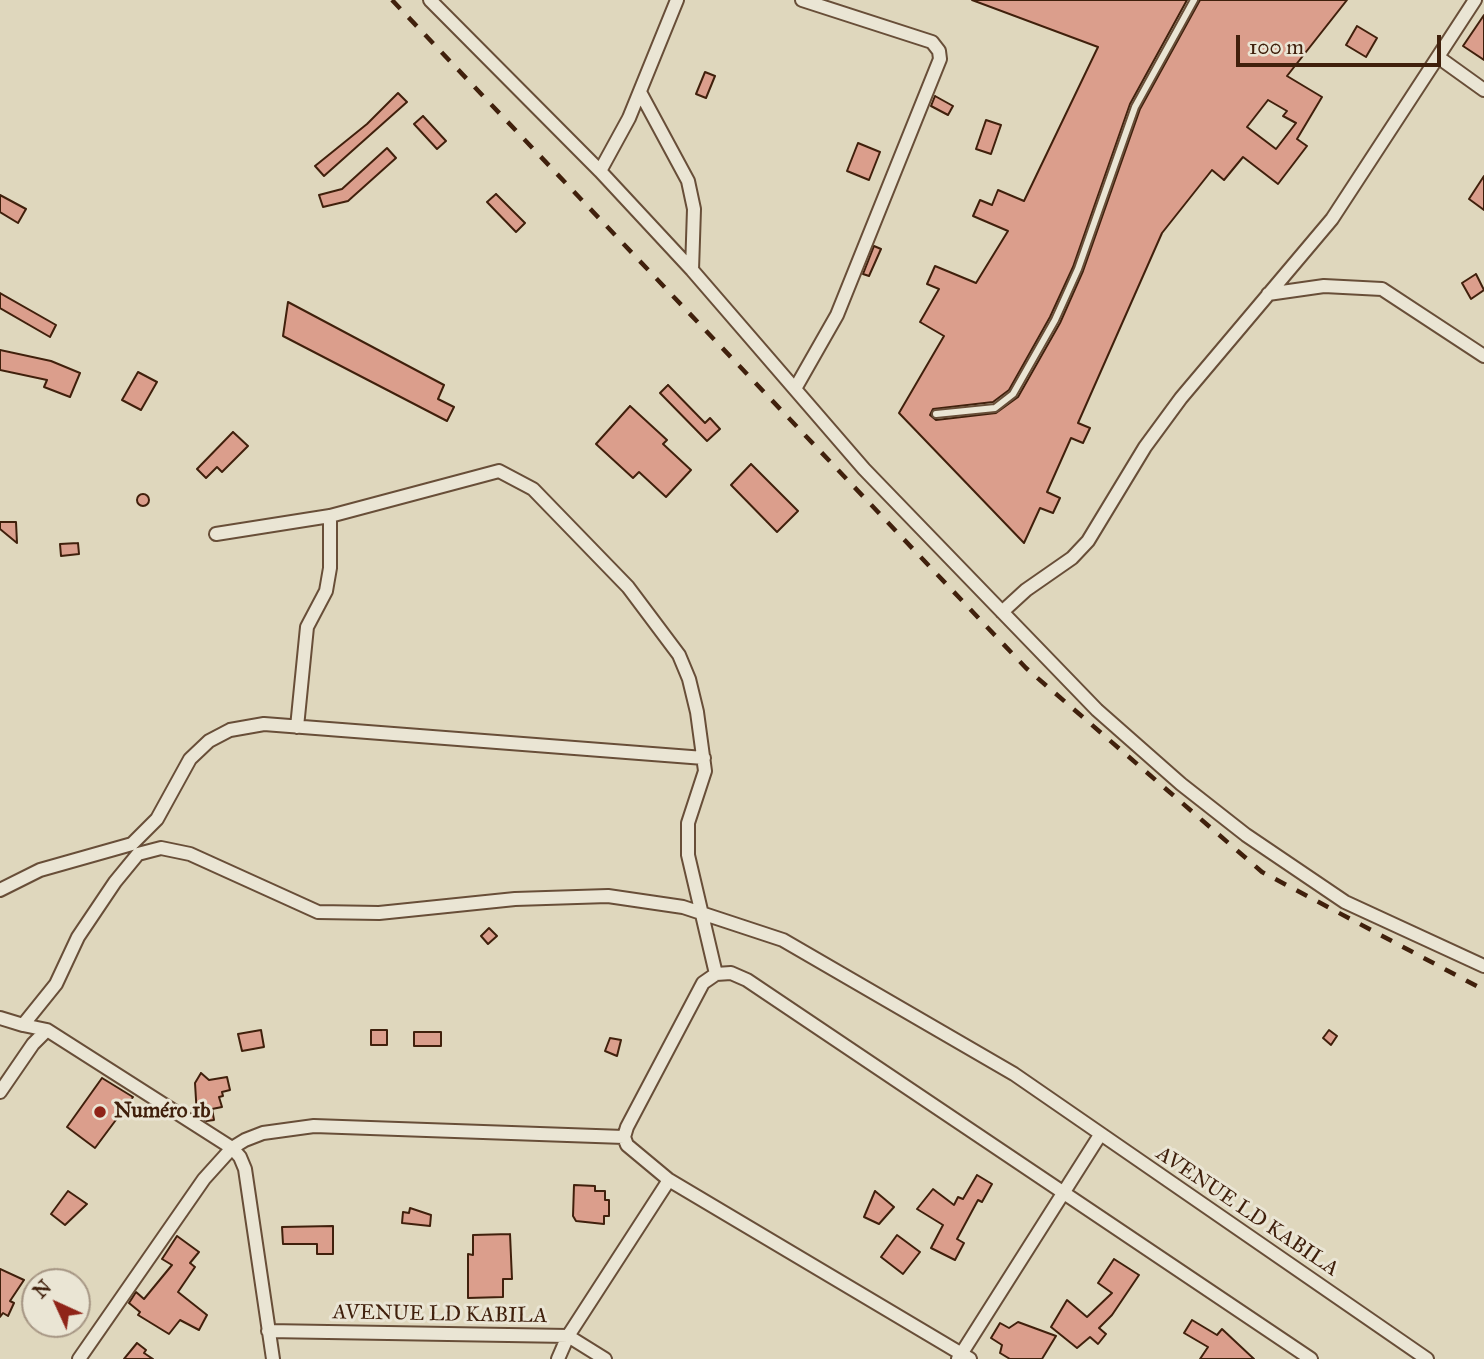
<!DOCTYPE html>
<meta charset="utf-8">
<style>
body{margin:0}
#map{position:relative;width:1484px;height:1359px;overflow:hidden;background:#dfd7bd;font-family:"IM FELL Great Primer",serif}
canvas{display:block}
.north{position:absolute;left:21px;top:1268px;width:70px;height:70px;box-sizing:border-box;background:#eae5d4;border:2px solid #a69684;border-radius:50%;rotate:315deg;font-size:19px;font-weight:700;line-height:28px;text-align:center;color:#40200c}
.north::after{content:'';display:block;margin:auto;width:24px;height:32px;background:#8f2418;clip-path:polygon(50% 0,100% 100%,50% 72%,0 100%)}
.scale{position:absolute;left:1236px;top:35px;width:205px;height:32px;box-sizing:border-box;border:4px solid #40200c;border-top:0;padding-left:9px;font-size:21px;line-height:24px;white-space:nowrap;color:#40200c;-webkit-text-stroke:5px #eae5d4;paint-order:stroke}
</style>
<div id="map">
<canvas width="1484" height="1359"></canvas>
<div class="north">N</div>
<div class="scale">100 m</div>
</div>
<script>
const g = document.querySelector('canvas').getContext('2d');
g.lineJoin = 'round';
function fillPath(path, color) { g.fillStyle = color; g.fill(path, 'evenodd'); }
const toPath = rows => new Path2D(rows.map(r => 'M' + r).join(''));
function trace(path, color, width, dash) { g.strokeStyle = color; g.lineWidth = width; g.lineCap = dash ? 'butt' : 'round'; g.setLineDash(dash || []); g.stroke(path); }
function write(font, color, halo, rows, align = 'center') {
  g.font = font + ' "IM FELL Great Primer",serif'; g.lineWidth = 6; g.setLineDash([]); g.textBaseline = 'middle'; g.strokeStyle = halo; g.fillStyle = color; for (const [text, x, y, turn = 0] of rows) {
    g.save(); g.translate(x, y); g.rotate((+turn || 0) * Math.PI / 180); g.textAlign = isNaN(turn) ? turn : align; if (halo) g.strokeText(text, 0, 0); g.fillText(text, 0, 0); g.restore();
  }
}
const building = toPath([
 [972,0,1187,0,1130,104,1073,267,1050,317,1009,390,993,402,933,409,930,415,936,420,996,413,1018,397,1060,323,1083,271,1140,109,1200,0,1347,0,1287,76,1322,97,1297,139,1307,146,1278,184,1243,157,1224,180,1212,170,1162,233,1078,423,1090,428,1083,443,1071,438,1047,492,1060,498,1053,513,1040,508,1024,543,899,413,944,336,920,322,939,289,927,284,935,266,976,283,1008,231,973,216,980,200,992,205,998,190,1024,201,1098,47,972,0],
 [1268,100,1287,111,1283,116,1296,123,1276,149,1247,127,1268,100],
 [1484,15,1484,60,1463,46,1484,15],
 [1357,26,1377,38,1366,57,1346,45,1357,26],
 [705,72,715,76,706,98,696,94,705,72],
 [398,93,407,102,324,176,315,166,367,124,398,93],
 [935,96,953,106,948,115,931,106,935,96],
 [423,116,446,141,437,149,414,124,423,116],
 [986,120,1001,125,991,154,976,149,986,120],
 [858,143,880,152,869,180,847,171,858,143],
 [387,148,396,158,348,201,323,207,319,195,342,189,387,148],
 [1484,176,1484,210,1469,199,1484,176],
 [496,194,525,223,516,232,487,202,496,194],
 [0,195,26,209,18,223,0,212,0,195],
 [874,246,881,249,869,276,863,274,874,246],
 [1476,274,1484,290,1471,299,1462,283,1476,274],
 [0,293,56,325,50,337,0,308,0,293],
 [288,302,444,385,438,399,454,407,447,421,283,336,288,302],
 [0,350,51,361,80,373,70,397,44,387,47,380,0,370,0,350],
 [138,372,157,382,141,410,122,400,138,372],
 [668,385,705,423,710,418,720,429,707,441,660,393,668,385],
 [630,406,667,440,663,444,691,470,666,497,639,472,633,478,596,444,630,406],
 [233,432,248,446,222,472,217,467,206,478,197,469,233,432],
 [751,464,798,511,777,532,731,485,751,464],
 '137 500a6 6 0 1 1 12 0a6 6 0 1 1-12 0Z',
 [0,522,16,522,17,543,0,529,0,522],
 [78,543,79,554,61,556,60,544,78,543],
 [489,928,497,936,488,944,481,936,489,928],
 [261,1030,264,1047,242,1051,238,1034,261,1030],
 [371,1030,387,1030,387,1045,371,1045,371,1030],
 [1329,1030,1337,1036,1331,1045,1323,1038,1329,1030],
 [414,1032,441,1032,441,1046,414,1046,414,1032],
 [610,1038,621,1040,617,1056,605,1051,610,1038],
 [201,1073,209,1080,227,1077,230,1090,222,1092,223,1096,219,1097,222,1107,212,1109,214,1120,206,1121,197,1116,195,1083,201,1073],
 [102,1078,133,1097,95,1148,67,1127,102,1078],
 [977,1175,992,1184,982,1202,978,1200,957,1239,964,1243,955,1260,931,1248,943,1225,917,1209,933,1189,954,1205,958,1197,963,1199,977,1175],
 [574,1185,595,1186,595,1191,605,1191,605,1200,609,1200,609,1216,604,1216,604,1224,576,1221,573,1216,574,1185],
 [68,1191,87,1204,65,1225,51,1214,68,1191],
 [875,1191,894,1207,879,1224,864,1217,875,1191],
 [410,1208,431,1215,430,1226,402,1223,403,1212,409,1213,410,1208],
 [333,1226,333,1254,317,1254,317,1244,283,1244,282,1227,333,1226],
 [510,1234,512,1279,503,1279,503,1297,468,1298,468,1254,473,1255,473,1235,510,1234],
 [897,1235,920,1252,903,1274,881,1257,897,1235],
 [177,1236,199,1252,190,1263,195,1267,178,1292,207,1315,199,1330,180,1320,169,1334,138,1315,140,1312,129,1303,136,1292,144,1299,172,1265,162,1259,177,1236],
 [1114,1259,1139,1275,1112,1315,1099,1328,1106,1334,1098,1344,1090,1337,1077,1348,1051,1327,1067,1300,1087,1317,1112,1293,1098,1283,1114,1259],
 [0,1269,24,1280,10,1301,14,1303,8,1316,3,1313,0,1317,0,1269],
 [1192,1320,1217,1335,1222,1329,1254,1359,1200,1359,1208,1347,1184,1333,1192,1320],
 [1018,1322,1056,1336,1042,1359,1010,1359,1000,1353,1002,1345,991,1338,1000,1323,1009,1328,1018,1322],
 [137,1343,146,1350,144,1353,153,1359,124,1359,137,1343]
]);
const service = toPath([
 [936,414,995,408,1013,394,1055,320,1078,269,1135,107,1194,0]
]);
const minor = toPath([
 [430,0,600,171,692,270,864,469,1097,710,1181,784,1246,835,1345,902,1484,966],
 [1438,57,1484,90],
 [640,92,688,181,694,209,692,270],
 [600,171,629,118,677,0],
 [1268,294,1324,286,1382,289,1484,356],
 [796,387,837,315,940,59,939,51,932,42,802,0],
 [216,534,330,516,499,471,533,489,628,587,679,655,689,679,697,712,705,771,688,823,688,855,716,974],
 [1002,612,1026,590,1072,558,1088,541,1145,447,1181,398,1332,219,1475,0],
 [297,727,307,627,326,591,330,568,330,516],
 [0,890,40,870,132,844,157,819,190,759,209,741,230,730,264,724,704,758],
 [0,1018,23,1025,56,984,78,937,115,882,138,854,161,848,190,854,318,912,379,913,515,899,608,896,683,907,783,940,1014,1074,1427,1359],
 [23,1025,47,1030,232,1148,240,1157,245,1169,273,1359],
 [0,1092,33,1044,47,1030],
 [669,1180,970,1359],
 [268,1331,568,1336,605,1359],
 [79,1359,204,1179,232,1148,245,1140,263,1133,314,1126,624,1137],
 [558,1359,568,1336,669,1180,627,1145,624,1137,627,1127,703,983,716,974,731,973,747,980,1311,1359],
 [958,1359,1100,1135]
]);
const rail = toPath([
 [392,0,1026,668,1262,872,1484,990]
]);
const markers = [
 [100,1112,7,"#8f2418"]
];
const poiNames = [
 ["Numéro 1b",114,1112]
];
const streetNames = [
 ["AVENUE LD KABILA",1247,1212,34],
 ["AVENUE LD KABILA",440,1315,1]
];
fillPath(building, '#db9e8c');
trace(building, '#40200c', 2);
trace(service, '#684e38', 10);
trace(minor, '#684e38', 16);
trace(service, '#eae5d4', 6);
trace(minor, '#eae5d4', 12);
trace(rail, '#40200c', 4.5, [12, 12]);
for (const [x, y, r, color] of markers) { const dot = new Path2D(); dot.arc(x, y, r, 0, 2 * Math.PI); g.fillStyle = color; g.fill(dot); trace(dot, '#eae5d4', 2.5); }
write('bold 21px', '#40200c', '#eae5d4', poiNames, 'left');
write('21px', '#40200c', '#eae5d4', streetNames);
</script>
